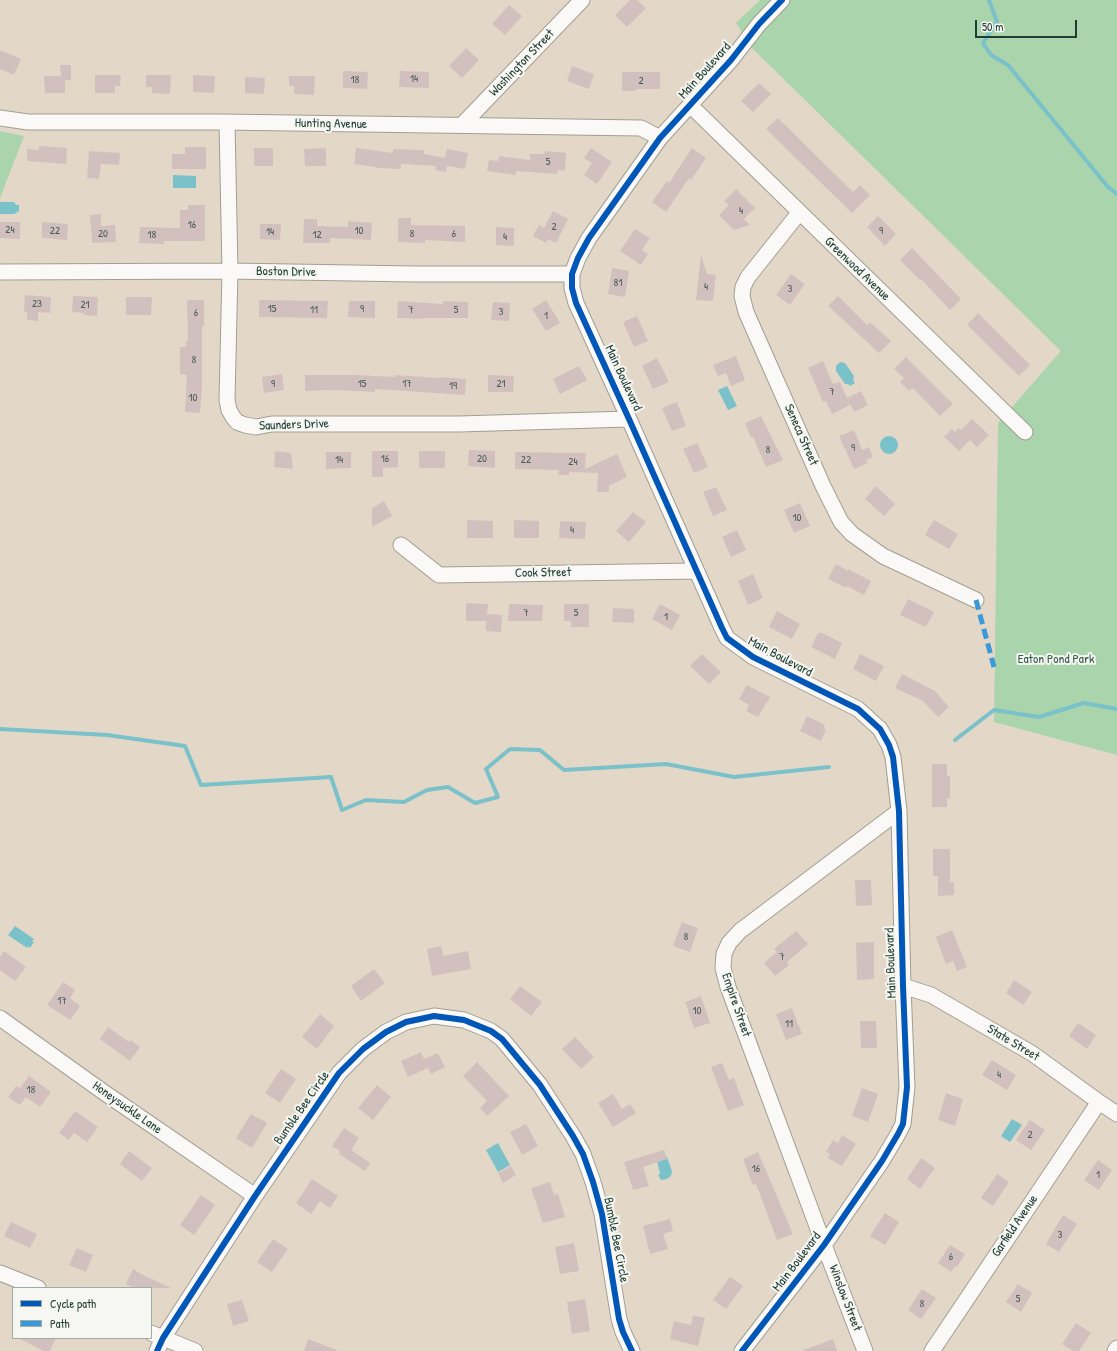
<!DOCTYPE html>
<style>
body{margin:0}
#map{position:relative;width:1117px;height:1351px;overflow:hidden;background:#e3d8c7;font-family:"Patrick Hand",sans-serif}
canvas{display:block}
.legend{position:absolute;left:12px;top:1287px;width:140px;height:52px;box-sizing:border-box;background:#f6f6f2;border:1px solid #a0aca6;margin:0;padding:5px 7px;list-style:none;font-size:12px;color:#1f3d34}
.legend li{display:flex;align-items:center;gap:8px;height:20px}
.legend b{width:20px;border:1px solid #a0aca6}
.scale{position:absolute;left:975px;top:20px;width:102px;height:18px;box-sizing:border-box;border:2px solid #1f3d34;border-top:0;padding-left:5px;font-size:12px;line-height:14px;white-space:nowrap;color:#1f3d34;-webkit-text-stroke:3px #f6f6f2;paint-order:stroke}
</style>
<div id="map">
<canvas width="1117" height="1351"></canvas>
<ul class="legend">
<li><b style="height:5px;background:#0057b8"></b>Cycle path</li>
<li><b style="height:5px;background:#3a99d8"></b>Path</li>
</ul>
<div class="scale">50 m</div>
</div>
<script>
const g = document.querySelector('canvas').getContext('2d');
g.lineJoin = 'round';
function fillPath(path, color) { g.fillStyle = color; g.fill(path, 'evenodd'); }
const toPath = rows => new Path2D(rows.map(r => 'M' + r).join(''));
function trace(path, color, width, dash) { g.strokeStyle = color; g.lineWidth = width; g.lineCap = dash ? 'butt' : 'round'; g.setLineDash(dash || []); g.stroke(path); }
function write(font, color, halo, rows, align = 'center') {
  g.font = font + ' "Patrick Hand",sans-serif'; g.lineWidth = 4; g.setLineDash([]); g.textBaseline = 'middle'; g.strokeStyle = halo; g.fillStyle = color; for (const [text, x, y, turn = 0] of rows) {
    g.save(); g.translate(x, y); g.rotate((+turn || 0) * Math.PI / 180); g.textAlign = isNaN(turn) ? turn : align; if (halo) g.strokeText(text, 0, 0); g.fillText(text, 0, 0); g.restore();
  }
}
const green = toPath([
 [760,0,1117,0,1117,755,994,722,998,423,1061,351,751,47,736,23],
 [0,131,24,136,0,198]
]);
const water = toPath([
 [173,175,196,176,196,188,173,188],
 [0,202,14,202,16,205,19,205,19,211,14,214,0,214],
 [840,362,845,363,854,376,853,380,855,383,850,386,848,384,845,384,836,371,836,366],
 [727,386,737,406,728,410,718,390],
 '880 445a9 9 0 1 1 18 0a9 9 0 1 1-18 0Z',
 [15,926,34,939,32,941,34,942,30,948,28,946,27,948,8,935],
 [1012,1119,1022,1125,1010,1142,1001,1136],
 [498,1143,510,1165,498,1172,486,1150],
 [663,1155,667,1157,672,1171,671,1176,667,1179,661,1180,658,1175,660,1174,657,1160]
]);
const stream = toPath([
 [989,0,997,22,983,43,991,55,1008,65,1108,187,1117,194],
 [0,729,107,735,185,746,201,785,331,777,342,810,366,800,404,802,427,790,448,787,475,803,498,797,486,769,510,749,540,750,564,770,666,764,734,777,829,767],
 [955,740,994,710,1039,717,1084,703,1117,709]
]);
const building = toPath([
 [630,0,637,0,646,8,627,27,615,15],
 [509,5,522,16,505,35,492,24],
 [466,48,479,60,462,78,449,66],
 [0,50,21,59,14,75,0,69],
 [60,65,71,65,71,80,65,80,65,93,45,93,44,76,61,76],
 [572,66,594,74,589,89,567,81],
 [343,71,368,72,367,89,343,88],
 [400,71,429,72,429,88,399,87],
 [622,72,660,72,660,89,636,89,636,91,622,91],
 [95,75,121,75,120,86,115,86,115,93,95,93],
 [146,75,171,75,170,94,152,93,152,87,146,87],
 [193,75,215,76,214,93,193,92],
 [289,76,315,76,314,95,294,94,294,86,289,86],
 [245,77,265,78,264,94,245,93],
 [759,83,771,94,753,112,741,101],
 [778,118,853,192,860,185,870,195,852,213,766,129],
 [39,146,67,148,66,164,27,161,27,149,39,150],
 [185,147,206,147,206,169,172,169,172,154,185,154],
 [254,148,273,148,273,166,254,166],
 [326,148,326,166,305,166,304,149],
 [356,148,393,153,393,149,424,150,424,154,445,158,447,149,468,153,465,169,447,166,446,172,435,170,436,166,401,164,401,169,376,168,376,167,354,164],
 [591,148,612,162,597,184,584,175,592,163,584,158],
 [692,148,706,158,691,180,689,178,666,212,652,202,667,181,669,183],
 [89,151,120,153,119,165,101,164,99,179,87,178],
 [545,151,566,153,565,171,558,170,557,174,516,171,516,175,487,171,489,160,498,161,499,156,530,160,530,154,544,154],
 [736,189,755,208,744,219,750,225,734,230,719,215,729,205,724,201],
 [188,205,205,205,205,241,164,241,164,244,139,243,140,227,180,228,180,210,188,210],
 [553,211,568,219,556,243,548,239,546,243,533,236,539,225,544,228],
 [101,214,101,226,115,225,116,242,92,243,90,215],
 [878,216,896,234,885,246,867,227],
 [398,218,411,218,411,225,465,226,465,242,425,240,425,243,398,242],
 [304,219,317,219,317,226,348,227,348,221,372,223,371,240,330,238,330,243,303,243],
 [0,222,20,222,20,239,0,238],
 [42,222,68,224,67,240,42,238],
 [260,224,281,224,280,240,260,239],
 [496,227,514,228,514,246,496,245],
 [635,229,650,238,642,250,648,254,641,265,620,251],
 [912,248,961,299,950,310,921,279,920,280,900,260],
 [701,255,707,274,716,275,713,301,696,300],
 [612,268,629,271,625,297,608,294],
 [791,274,805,284,790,305,776,295],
 [25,295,51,297,50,313,38,312,38,321,27,320,27,312,24,312],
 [73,296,98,297,97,316,84,315,84,313,72,312],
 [838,296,867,325,870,322,891,341,879,353,828,306],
 [126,297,152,297,151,315,126,315],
 [187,300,204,300,204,326,202,326,202,388,200,413,185,412,187,375,180,374,180,347,186,347,186,341,188,341],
 [259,300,328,301,327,318,259,317],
 [546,300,560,323,546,331,532,309],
 [349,301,375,301,375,318,348,317],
 [398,301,443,304,443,301,468,302,468,318,424,318,424,319,397,318],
 [493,302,510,303,509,321,491,320],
 [978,313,1030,365,1019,376,967,325],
 [637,316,648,341,634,347,623,322],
 [736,356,745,380,731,386,726,373,718,376,713,365],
 [906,357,953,404,940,416,913,388,909,391,900,382,904,378,894,369],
 [657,358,669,382,653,389,642,366],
 [823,361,833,384,840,382,850,405,832,414,826,401,823,402,808,368],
 [579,366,587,380,560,394,553,379],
 [282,374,284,390,264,393,262,377],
 [305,375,358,375,394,377,395,375,440,378,441,377,466,379,465,395,375,389,375,392,331,390,305,391],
 [488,375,514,376,513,392,488,392],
 [861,391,868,405,854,412,847,398],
 [677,402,686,426,672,431,662,408],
 [761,416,783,460,766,467,753,437,751,438,745,423],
 [972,419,989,435,977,447,970,440,959,451,944,437,952,429,955,432,959,428,961,430],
 [854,430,862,450,869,447,873,457,866,460,868,463,854,469,839,436],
 [697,443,708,467,694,473,683,449],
 [469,450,495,451,495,468,468,466],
 [275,451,291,453,293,469,274,467],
 [372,451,398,451,398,467,383,468,383,477,372,477],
 [419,451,445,451,445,468,419,468],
 [326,452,351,452,351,468,326,469],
 [515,452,586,453,585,469,617,454,627,477,609,486,609,492,597,492,598,473,569,472,569,475,558,475,559,470,515,469],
 [876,486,895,504,884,516,865,499],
 [716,487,727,510,713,516,703,492],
 [384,501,392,516,372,527,372,508],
 [800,503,810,526,794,533,784,510],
 [633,512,646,522,629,542,616,531],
 [467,520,493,521,493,538,467,538],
 [514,520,539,521,539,538,514,538],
 [934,520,958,534,949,549,925,535],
 [560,521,586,522,585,539,559,538],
 [737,530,746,550,731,557,722,537],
 [836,564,848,571,848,569,871,581,864,595,847,586,846,588,828,579],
 [753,574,763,598,748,605,738,581],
 [908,599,934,612,926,627,900,615],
 [466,603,488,604,487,614,502,615,501,632,486,631,486,621,466,621],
 [509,604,543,605,542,621,508,621],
 [564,604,589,604,589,627,571,627,571,621,564,621],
 [660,604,680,615,672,630,652,619],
 [613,608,634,609,634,623,612,622],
 [777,611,800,624,792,639,769,627],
 [818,633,822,633,842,643,835,659,811,647],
 [702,654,721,672,709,684,690,666],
 [860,654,884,666,876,681,853,669],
 [902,674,935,691,949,707,938,717,923,701,895,688],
 [747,685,770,697,758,717,746,711,749,705,739,699],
 [807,716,825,725,824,728,826,730,821,741,800,731],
 [932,764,947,764,947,776,950,776,950,798,947,798,947,807,932,807],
 [933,849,950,849,950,883,954,882,954,895,938,896,938,876,933,876],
 [855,880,871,880,872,905,856,906],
 [682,922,698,928,690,952,673,946],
 [952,930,967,967,957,971,953,961,946,964,936,937],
 [796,931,808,944,787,962,789,965,775,976,764,963,777,952,774,949],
 [874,942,874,979,857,980,856,943],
 [441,946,443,956,468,951,471,969,432,976,427,949],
 [4,951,26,967,15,981,0,970,0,957],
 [374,969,385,983,361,1001,351,986],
 [1014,980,1032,992,1023,1005,1006,993],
 [63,982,75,990,70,998,80,1006,70,1020,47,1005],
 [520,986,542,1002,531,1016,510,999],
 [701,996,710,1023,694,1028,685,1002],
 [792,1008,802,1034,786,1040,776,1014],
 [320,1014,334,1026,317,1049,302,1037],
 [860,1021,876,1021,877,1048,861,1048],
 [1078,1023,1096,1035,1087,1049,1069,1036],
 [108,1027,129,1042,130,1040,140,1047,130,1061,100,1039],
 [575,1037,594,1057,581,1069,562,1049],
 [421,1052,424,1059,438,1053,445,1067,431,1074,428,1068,408,1077,401,1061],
 [992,1060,1016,1075,1007,1090,982,1075],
 [477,1062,509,1096,487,1116,480,1108,487,1101,463,1076],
 [722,1063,729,1080,734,1078,744,1105,728,1111,711,1067],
 [281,1069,296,1079,280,1103,265,1093],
 [29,1076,51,1092,40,1107,26,1097,20,1105,8,1097,16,1086,20,1088],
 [377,1085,391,1097,373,1120,358,1108],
 [862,1088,878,1094,868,1122,852,1116],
 [946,1093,963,1099,955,1126,938,1120],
 [613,1094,622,1109,630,1104,636,1113,613,1127,598,1103],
 [75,1111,98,1127,87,1142,74,1133,69,1140,59,1133],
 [251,1114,267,1123,252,1148,236,1138],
 [1030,1120,1045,1130,1031,1150,1016,1140],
 [526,1124,538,1146,522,1155,510,1132],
 [344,1128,359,1138,351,1150,370,1163,365,1171,339,1154,340,1151,332,1146],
 [842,1135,856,1144,842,1166,828,1158,830,1154,826,1152,833,1140,838,1143],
 [664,1150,667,1159,643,1167,649,1186,633,1190,624,1162],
 [129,1151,152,1168,142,1181,120,1164],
 [758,1152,793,1234,777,1240,756,1184,753,1185,743,1159],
 [921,1158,935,1168,920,1189,907,1179],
 [1098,1160,1112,1170,1099,1190,1084,1180],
 [511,1166,516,1175,503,1183,498,1173],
 [997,1174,1009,1182,993,1206,981,1198],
 [312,1179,338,1196,330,1208,320,1201,311,1214,296,1203],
 [550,1182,554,1195,558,1194,565,1217,543,1223,531,1188],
 [201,1195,215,1205,194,1235,180,1225],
 [885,1213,899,1222,885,1245,870,1236],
 [1063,1215,1077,1224,1059,1252,1046,1244],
 [670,1219,673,1231,663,1234,668,1249,650,1254,643,1226],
 [11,1222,37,1234,30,1248,4,1236],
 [273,1239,288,1249,272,1272,257,1262],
 [574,1243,579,1271,560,1274,555,1247],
 [950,1245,965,1254,957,1267,955,1266,951,1272,938,1263],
 [77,1248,93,1255,86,1272,69,1265],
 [133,1269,145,1276,171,1288,134,1288,126,1284],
 [730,1277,743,1286,726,1309,713,1300],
 [1018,1284,1032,1293,1021,1312,1006,1302],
 [922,1289,936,1298,921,1319,908,1310],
 [585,1299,590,1331,572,1334,567,1302],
 [242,1300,249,1321,233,1326,227,1304],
 [693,1315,705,1318,698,1346,670,1339,674,1321,691,1325],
 [1076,1323,1091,1333,1079,1351,1073,1351,1062,1344],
 [18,1338,56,1338,50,1351,44,1351],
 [308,1339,337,1350,337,1351,304,1351],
 [833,1339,837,1351,804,1351,804,1350]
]);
const minor = toPath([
 [690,105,1025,432],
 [0,118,28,122,221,122,641,128,660,138],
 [227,123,230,271,227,400,229,410,233,417,237,422,245,425,256,427,272,424,459,424,629,419],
 [462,125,582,0],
 [799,213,748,277,743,287,742,296,746,312,823,486,841,522,852,534,883,556,976,600],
 [0,272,230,271,414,274,572,274],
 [401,545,439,575,696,571],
 [903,986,931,995,1033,1054,1099,1102,1117,1114],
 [0,1018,102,1091,255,1196],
 [0,1273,38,1288],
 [151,1333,195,1351],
 [157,1351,163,1338,255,1196,339,1073,363,1049,386,1032,406,1022,434,1016,464,1020,491,1031,502,1039,540,1085,573,1136,583,1154,593,1182,602,1214,619,1319,623,1332,632,1351],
 [742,1351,824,1245,882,1161,898,1134,903,1124,907,1087,903,986,899,811,893,757,889,745,880,729,858,709,753,657,727,638,722,628,629,419,576,303,572,288,572,274,578,258,589,238,660,138,731,60,759,24,782,0],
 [865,1351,824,1245,757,1065,728,987,723,968,724,954,729,943,740,931,899,811],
 [932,1351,1099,1102],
 [1115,1351,1117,1348]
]);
const quiet = toPath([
 [976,600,994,667]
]);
const cycleway = toPath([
 [157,1351,163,1338,255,1196,339,1073,363,1049,386,1032,406,1022,434,1016,464,1020,491,1031,502,1039,540,1085,573,1136,583,1154,593,1182,602,1214,619,1319,623,1332,632,1351],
 [742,1351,824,1245,882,1161,898,1134,903,1124,907,1087,903,986,899,811,893,757,889,745,880,729,858,709,753,657,727,638,722,628,629,419,576,303,572,288,572,274,578,258,589,238,660,138,731,60,759,24,782,0]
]);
const numberNames = [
 ["14",414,79],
 ["18",355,80],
 ["2",641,81],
 ["5",548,162],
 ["4",741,211],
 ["16",192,225],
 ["2",554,227],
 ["24",10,230],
 ["22",55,231],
 ["10",359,231],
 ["9",881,231],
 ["14",270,232],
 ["20",103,234],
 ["8",412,234],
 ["6",454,234],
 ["18",152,235],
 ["12",317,235],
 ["4",505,237],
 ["81",618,283],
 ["4",706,287],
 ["3",790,289],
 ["23",37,304],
 ["21",85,305],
 ["15",272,309],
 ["9",362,309],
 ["11",314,310],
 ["7",411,310],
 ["5",456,310],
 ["3",501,312],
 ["6",196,313],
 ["1",546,316],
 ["8",194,360],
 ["9",273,384],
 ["15",362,384],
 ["17",407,384],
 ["21",501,384],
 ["19",453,386],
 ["7",832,392],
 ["10",193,398],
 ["9",853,448],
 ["8",768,450],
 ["16",385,459],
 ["20",482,459],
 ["14",339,460],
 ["22",526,460],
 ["24",573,462],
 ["10",797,518],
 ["4",572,530],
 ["7",526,613],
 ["5",576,613],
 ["1",666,617],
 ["8",686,937],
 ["7",782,957],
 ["17",62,1001],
 ["10",697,1011],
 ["11",789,1024],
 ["4",999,1075],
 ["18",31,1090],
 ["2",1030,1135],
 ["16",756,1169],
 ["1",1098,1175],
 ["3",1060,1235],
 ["6",951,1257],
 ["5",1018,1299],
 ["8",922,1304]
];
const streetNames = [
 ["Washington Street",522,63,-46],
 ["Main Boulevard",705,71,-48],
 ["Hunting Avenue",331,124,1],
 ["Greenwood Avenue",857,269,44],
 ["Boston Drive",286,272,1],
 ["Main Boulevard",623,378,65],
 ["Saunders Drive",294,425,-2],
 ["Seneca Street",801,435,66],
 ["Cook Street",543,573,-1],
 ["Main Boulevard",780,657,28],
 ["Main Boulevard",891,963,-92],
 ["Empire Street",736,1005,71],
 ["State Street",1013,1043,31],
 ["Honeysuckle Lane",127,1108,35],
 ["Bumble Bee Circle",302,1108,-55],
 ["Garfield Avenue",1015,1226,-56],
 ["Bumble Bee Circle",616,1240,79],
 ["Main Boulevard",797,1262,-53],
 ["Winslow Street",845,1298,69]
];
const parkNames = [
 ["Eaton Pond Park",1056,660]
];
fillPath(green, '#a9d4ac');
fillPath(water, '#7ac1ca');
trace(stream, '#7ac1ca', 4);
fillPath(building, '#d2c0bf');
trace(minor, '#a19e93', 17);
trace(minor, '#fbf9f7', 15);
trace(quiet, '#3a99d8', 5, [10, 5]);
trace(cycleway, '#0057b8', 6);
write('11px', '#4c5e57', null, numberNames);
write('13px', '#1f3d34', '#f6f6f2', streetNames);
write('13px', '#315b48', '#f6f6f2', parkNames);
</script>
